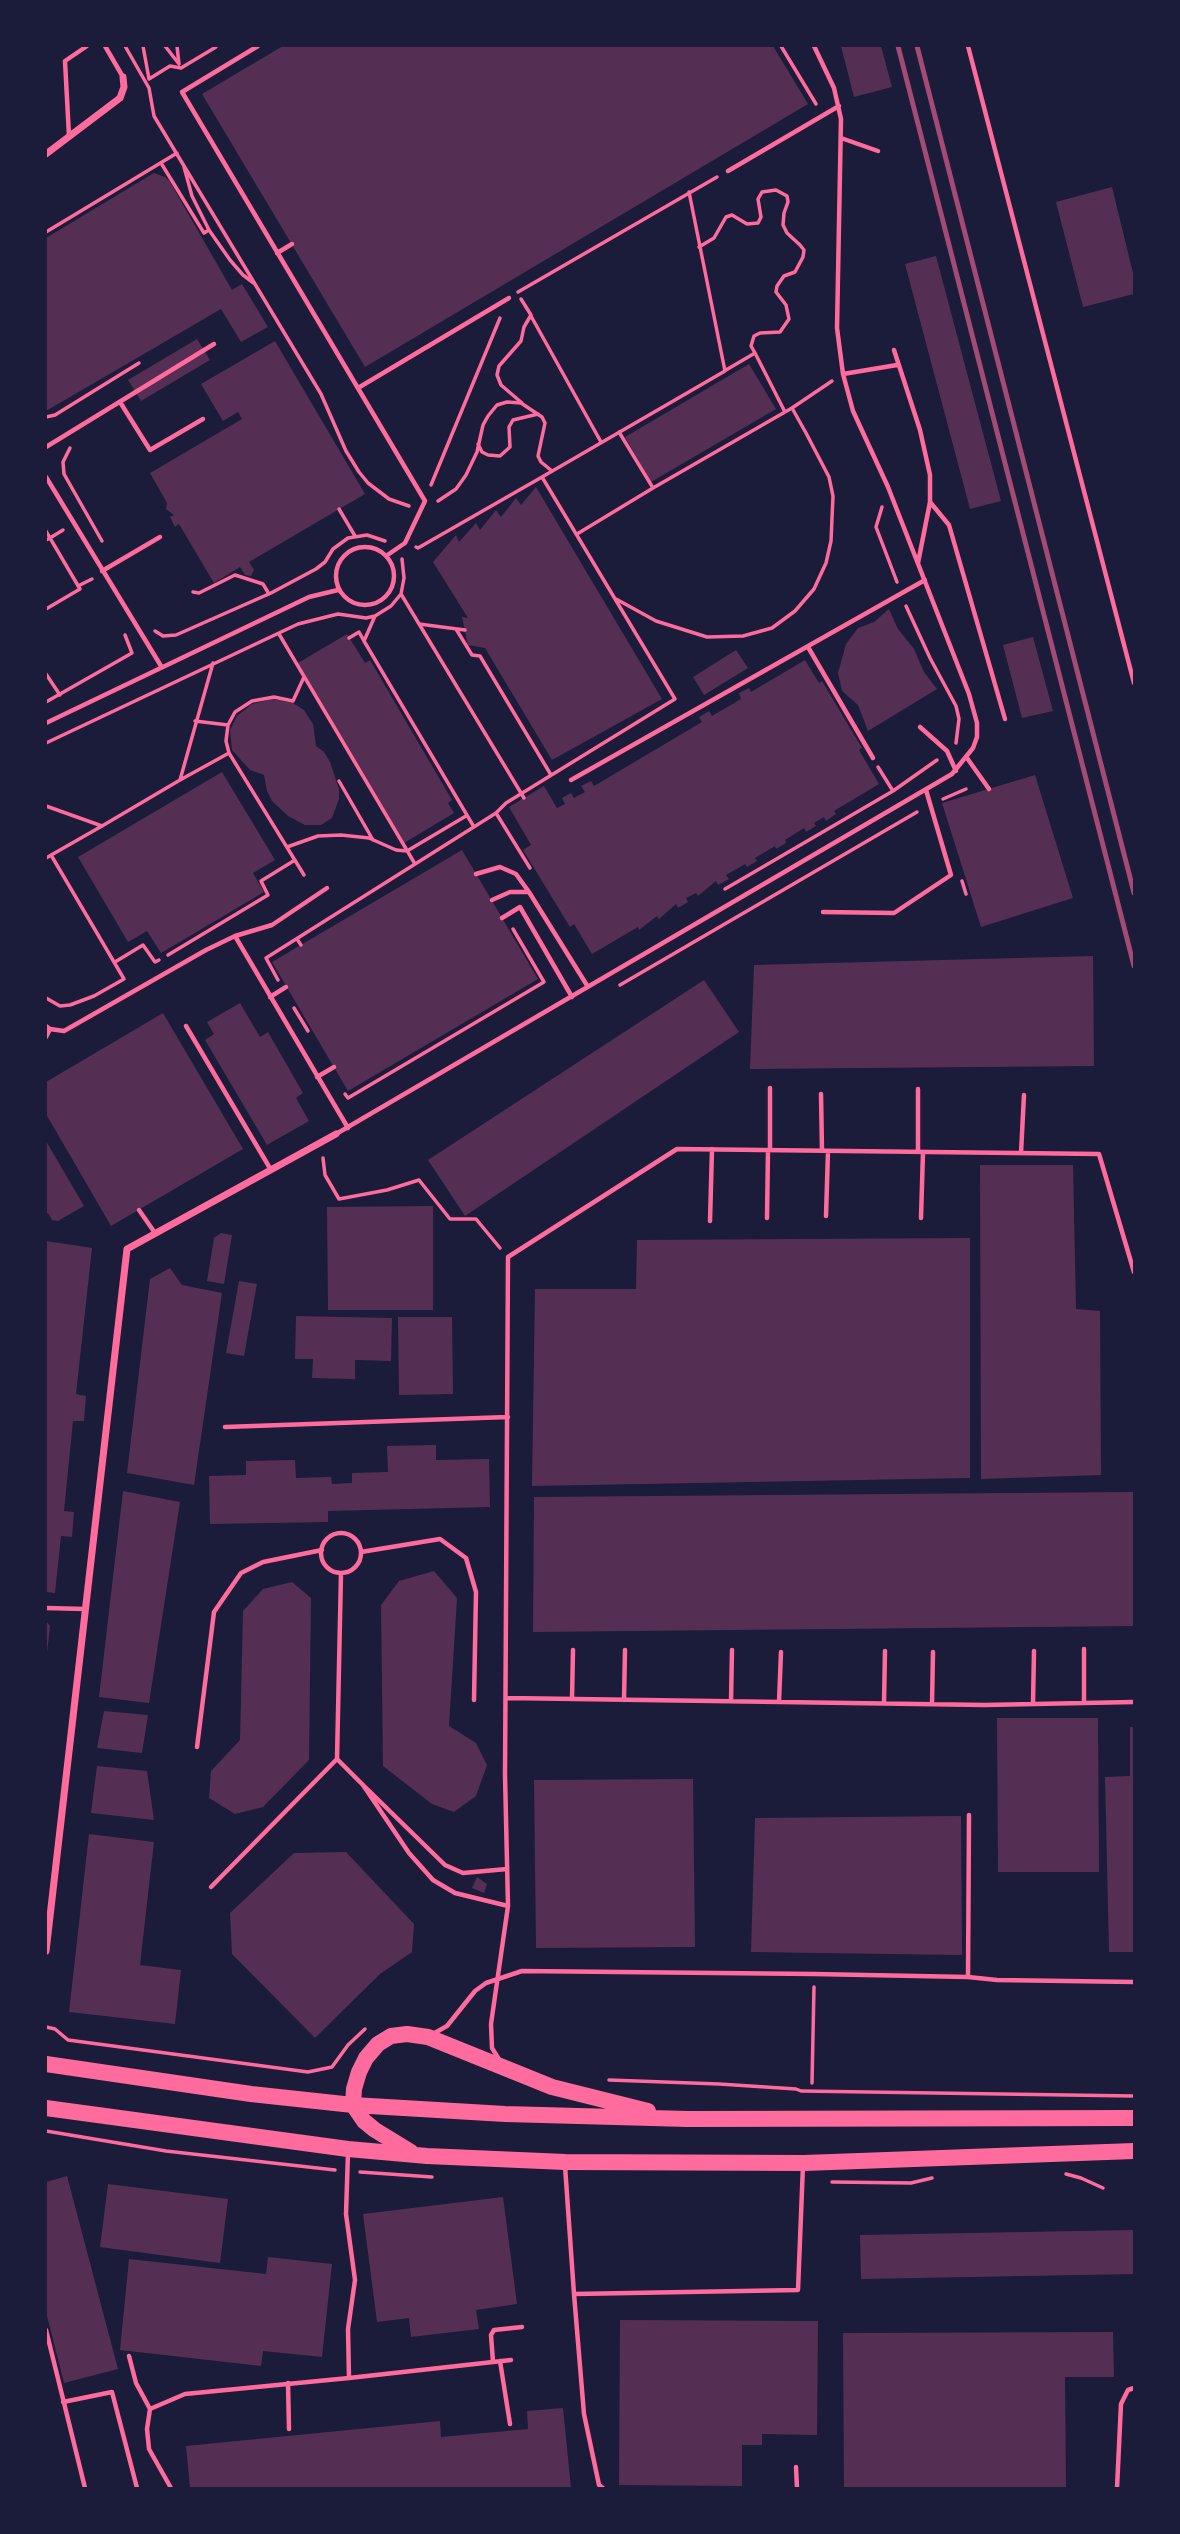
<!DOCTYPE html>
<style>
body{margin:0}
#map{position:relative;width:1180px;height:2534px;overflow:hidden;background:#1b1b3a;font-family:"Exo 2",sans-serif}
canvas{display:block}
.frame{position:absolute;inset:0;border:47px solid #1b1b3a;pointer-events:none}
</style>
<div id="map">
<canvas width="1180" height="2534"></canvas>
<div class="frame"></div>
</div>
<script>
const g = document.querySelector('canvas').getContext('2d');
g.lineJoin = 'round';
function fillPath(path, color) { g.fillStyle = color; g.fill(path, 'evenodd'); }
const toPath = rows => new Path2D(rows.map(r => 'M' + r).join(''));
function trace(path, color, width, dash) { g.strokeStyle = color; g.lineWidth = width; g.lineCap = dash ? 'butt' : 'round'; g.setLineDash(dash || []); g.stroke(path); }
const building = toPath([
 [283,46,773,46,808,104,365,367,202,94],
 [841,46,881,46,892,87,854,97],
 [154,173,165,177,170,182,232,290,242,284,268,327,241,342,221,309,46,411,46,238],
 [1112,187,1134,277,1134,294,1083,307,1056,202],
 [936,256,1001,501,970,509,905,264],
 [197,339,210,360,141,401,128,380],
 [275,341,365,494,249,562,254,570,251,576,245,575,240,567,214,583,179,524,175,527,170,517,174,515,166,509,167,503,150,473,242,419,238,412,223,421,201,384],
 [749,364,776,409,651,482,625,437],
 [536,487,662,699,552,760,485,648,468,645,462,617,468,618,433,562,456,535,459,542,476,523,480,530,496,510,501,517,516,498,521,505],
 [889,609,898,629,914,649,924,672,937,689,868,731,858,705,842,691,838,673,846,644,858,628,874,622],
 [347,634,365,663,370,660,452,800,448,803,454,813,404,843,298,663],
 [1033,637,1053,711,1022,718,1003,645],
 [736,650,748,668,704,695,693,677],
 [805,660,819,683,822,681,862,748,859,750,879,784,834,811,836,814,826,821,824,817,814,823,816,826,806,832,804,828,785,840,786,843,776,849,775,846,755,858,757,861,747,867,745,864,726,875,729,879,718,885,716,881,698,896,696,893,686,898,688,902,678,908,676,904,659,919,657,916,639,930,638,927,592,954,574,924,570,927,523,850,531,845,509,807,544,786,557,808,565,804,562,798,571,793,574,798,585,792,581,786,591,781,594,786,702,722,699,717,709,711,712,716,741,699,739,693,749,688,751,692],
 [272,699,293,703,304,710,313,724,316,746,324,752,330,762,339,789,339,799,332,818,321,825,305,825,288,816,272,801,267,791,264,775,250,770,232,750,230,730,237,716,252,704],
 [222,772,275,860,253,873,264,892,161,953,147,931,128,942,78,857],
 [1035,775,1073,898,981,927,942,803],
 [462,850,538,979,348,1091,272,962],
 [1093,956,1094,1066,750,1069,754,965],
 [704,980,739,1032,465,1216,428,1160],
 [240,1003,260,1037,268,1032,303,1093,296,1098,309,1121,267,1145,205,1040,214,1034,207,1022],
 [163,1013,243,1149,111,1226,46,1114,46,1082],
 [46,1141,84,1206,58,1221,52,1220,48,1213,46,1214],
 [980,1165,1073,1165,1076,1309,1100,1311,1101,1475,981,1479],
 [433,1206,433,1310,328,1310,327,1207],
 [221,1233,232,1235,224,1284,207,1281,214,1238],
 [970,1238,970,1478,532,1486,535,1289,636,1289,637,1240],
 [46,1241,92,1248,76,1394,86,1396,84,1421,73,1421,64,1511,74,1512,72,1537,61,1536,55,1593,46,1592],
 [170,1268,182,1285,222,1293,194,1485,127,1473,150,1279],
 [239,1281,257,1284,244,1356,226,1353],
 [296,1316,392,1318,391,1361,355,1360,355,1379,312,1378,313,1359,295,1359],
 [398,1317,452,1317,453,1394,399,1395],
 [436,1445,436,1460,489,1459,490,1507,328,1511,328,1522,210,1524,209,1476,246,1475,246,1461,295,1460,296,1478,331,1477,332,1484,352,1483,352,1473,388,1472,387,1446],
 [123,1491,180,1502,149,1703,99,1697],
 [1134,1492,1134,1626,533,1632,534,1497],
 [434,1571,457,1598,449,1726,476,1743,487,1765,476,1796,454,1812,432,1804,383,1766,381,1605,399,1581],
 [292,1582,311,1598,309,1760,263,1807,235,1814,209,1798,211,1771,240,1740,243,1611,263,1589],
 [46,1621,50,1626,47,1653,46,1653],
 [104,1711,148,1715,142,1753,97,1748],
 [997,1718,1098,1718,1099,1872,998,1872],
 [1130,1727,1134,1727,1134,1952,1109,1952,1105,1777,1130,1776],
 [97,1766,147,1771,154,1820,91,1813],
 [693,1779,695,1947,536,1948,534,1780],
 [961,1816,962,1955,751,1952,755,1818],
 [89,1834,154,1842,140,1965,181,1970,175,2024,69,2012],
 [346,1852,414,1924,412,1952,380,1974,315,2038,232,1954,230,1913,294,1853],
 [477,1877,487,1884,484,1893,472,1888],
 [67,2176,118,2369,64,2383,46,2312,46,2182],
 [108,2184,228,2199,220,2263,100,2247],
 [503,2197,517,2304,476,2310,479,2329,411,2337,409,2318,377,2322,363,2214],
 [1134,2230,1134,2274,861,2279,860,2235],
 [268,2257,332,2264,322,2357,263,2351,261,2366,120,2350,129,2259,266,2274],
 [620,2320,818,2321,817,2435,762,2434,762,2445,742,2445,742,2486,619,2485],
 [1113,2332,1114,2377,1065,2377,1066,2488,844,2488,843,2333],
 [563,2408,571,2488,190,2488,186,2446,440,2421,441,2437,528,2429,527,2411]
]);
const path = toPath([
 [125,46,149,88,154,116,321,394,346,451,359,472,368,483,389,499,409,506],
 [143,46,149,79],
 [165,46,179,64,177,46],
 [781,46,816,104],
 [149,79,170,66,181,68,216,47],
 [161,163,204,233,209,230],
 [184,167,192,196,209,230,230,260,243,275,255,284],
 [46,232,177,153],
 [699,247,714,238,726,217,732,215,747,224,758,223,761,217,758,199,762,192,776,190,787,196,788,202,784,213,783,225,787,233,800,245,804,250,803,257,795,272,784,276,777,286,776,292,786,305,789,319,780,332,760,333,754,336,751,346,755,353],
 [518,292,717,177],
 [521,299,531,315,524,327,521,341,499,366,497,375,501,385,522,403],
 [531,316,601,442],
 [792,408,832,381],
 [46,417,55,415,139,363],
 [619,432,653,488,785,412,755,353,726,370],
 [478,444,482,452,488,455,500,456,510,447,509,427,513,420,538,414],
 [70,448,63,462,64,474,102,541],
 [431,485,500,318],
 [438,501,456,489,466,475,477,452,483,425,488,416,497,405,507,402,521,403,542,417,545,423,538,456,541,462,552,471],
 [882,507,876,527,897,582],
 [339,509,355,536],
 [46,531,50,538,46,540],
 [577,534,653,488],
 [416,547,418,548,542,477],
 [78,586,92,579],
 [193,592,199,593,235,575,263,584,269,594],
 [401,594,524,798],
 [616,599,656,621,707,637,743,636,772,628,795,611,814,589,826,563,831,541,833,496,829,477,806,433,792,408,785,412],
 [906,606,930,658,956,706,959,719,956,743],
 [46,609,80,589,50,538,63,530],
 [375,616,364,641,474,827],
 [419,624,465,630],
 [456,629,472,655,480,656,551,775],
 [155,631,163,636,176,635,271,593,316,569,325,562,333,549,348,538,367,535,385,541],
 [279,634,415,864],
 [349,638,359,632,364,641],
 [46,674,60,695],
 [46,702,132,653,125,635],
 [195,721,228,725,235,712,252,701,274,697,293,701,304,677],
 [228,725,226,741,229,753,304,875],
 [46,743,298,624,338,614,366,618,375,616,391,606,401,594,404,578,402,559],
 [180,780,229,753],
 [339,781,373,840],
 [893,791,937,760],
 [943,799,966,789],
 [46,806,102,826,46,858],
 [496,813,530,868],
 [102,826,180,780,213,663],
 [287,847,318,836,341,835,369,838,396,850,407,851,466,816],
 [962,881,966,894],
 [725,889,893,791,878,767],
 [297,939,301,945],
 [168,955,268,895,261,881,295,860],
 [115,962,143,945,155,962,159,960],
 [278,980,266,958,496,813,506,803,675,699,542,477,725,371,689,192],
 [620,985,917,812],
 [46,998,60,1006,70,1005,94,996,124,979,51,855],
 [294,1008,308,1031],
 [345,1094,348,1098,544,982,513,929],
 [323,1158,325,1175,339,1199,387,1190,419,1180,450,1219,476,1219,500,1248],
 [46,2027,55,2029,68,2040,308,2072,332,2067,348,2045,365,2029],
 [609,2080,719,2084,796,2089,801,2091,1134,2096],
 [812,2083,814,1987],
 [46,2131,166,2151,335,2170],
 [360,2172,432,2177],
 [1066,2174,1081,2178,1103,2188],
 [832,2182,911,2183,932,2178]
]);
const service = toPath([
 [105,46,123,77],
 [258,46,182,92,425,501,405,543,386,556],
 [968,46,1134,683],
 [69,136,65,61,87,46],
 [841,138,878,151],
 [728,171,839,106],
 [277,253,292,244],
 [894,350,920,430,930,475,930,502,918,563],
 [843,374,897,365],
 [358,388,509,298],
 [120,402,150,450,203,419],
 [46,447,214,344],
 [46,477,161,666],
 [930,502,949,525,1005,719],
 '336 576a29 29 0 1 1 58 0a29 29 0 1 1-58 0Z',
 [102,571,160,537],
 [808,647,873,758],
 [46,723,309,597,338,590],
 [920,727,947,751,956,771],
 [967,758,989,789],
 [571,780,925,580],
 [476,874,500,867,516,874,529,892],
 [492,900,510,892,529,892,588,987],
 [823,912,894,913,951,875,926,790],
 [502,918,520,907,572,997],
 [235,936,272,925,327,888],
 [270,997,286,987],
 [46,1026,50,1029,64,1031,206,950,235,936,348,1128],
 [186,1026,271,1170],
 [46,1037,50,1029],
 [317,1077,334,1067],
 [821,1094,822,1151],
 [336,1134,952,774,973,748,977,737,977,723,969,694,888,487,853,411,843,374,837,328,841,119,834,88,814,46],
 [770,1150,770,1088],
 [918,1152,918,1089],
 [1021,1153,1024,1095],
 [139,1210,155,1233],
 [826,1216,828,1151],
 [767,1218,768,1150],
 [921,1218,923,1152],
 [710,1221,712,1149],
 [225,1427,508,1417],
 '321 1553a20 20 0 1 1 40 0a20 20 0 1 1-40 0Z',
 [361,1552,440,1539,466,1558,476,1592,474,1700],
 [341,1573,337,1759,363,1785],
 [46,1608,85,1609],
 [507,1698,985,1705,1134,1702],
 [572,1699,573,1650],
 [624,1700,625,1650],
 [731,1701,732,1650],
 [779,1702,781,1652],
 [884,1703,885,1651],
 [1084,1703,1084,1649],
 [932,1704,933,1652],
 [1033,1704,1034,1651],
 [197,1747,214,1612,241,1573,263,1562,322,1550],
 [507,1869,463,1873,445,1865,363,1785,409,1853,433,1880,455,1893,508,1906],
 [211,1887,337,1759],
 [968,1977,969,1815],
 [431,2035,447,2026,475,1991,486,1983,522,1971,814,1974,968,1977,997,1980,1134,1982],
 [500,2061,492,2048,491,2024,508,1906,505,1775,508,1257,677,1149,1099,1154,1134,1272],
 [348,2153,346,2214,355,2280,348,2329,349,2378,511,2360],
 [565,2166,574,2294,798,2290,803,2165],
 [574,2294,584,2414,599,2485,603,2488],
 [46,2330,85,2488],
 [129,2356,136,2383,150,2409],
 [500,2361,510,2424],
 [493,2362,491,2335,494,2330,522,2327],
 [288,2383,289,2429],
 [63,2402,112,2392,137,2488],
 [796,2467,797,2488],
 [171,2488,149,2449,147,2429,150,2409,185,2394,349,2378],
 [1117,2488,1121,2404,1128,2390,1134,2388]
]);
const minor = toPath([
 [46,154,120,98,124,87,123,77],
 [46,1951,127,1249,336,1134]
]);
const trunk = toPath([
 [46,2064,251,2094,353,2105,505,2114,688,2119,1134,2118],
 [46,2108,348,2149,427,2156,565,2162,804,2163,1134,2151],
 [411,2152,375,2130,364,2121,353,2105,354,2089,359,2072,366,2058,378,2044,391,2036,407,2034,428,2037,552,2087,648,2111]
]);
const rail = toPath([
 [898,46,1134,966],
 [917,46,1134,893]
]);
fillPath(building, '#542f53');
trace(path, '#ff6b9d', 3.5);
trace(service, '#ff6b9d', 4.5);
trace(minor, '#ff6b9d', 7);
trace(trunk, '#ff6b9d', 16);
trace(rail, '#a44b75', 5);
</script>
